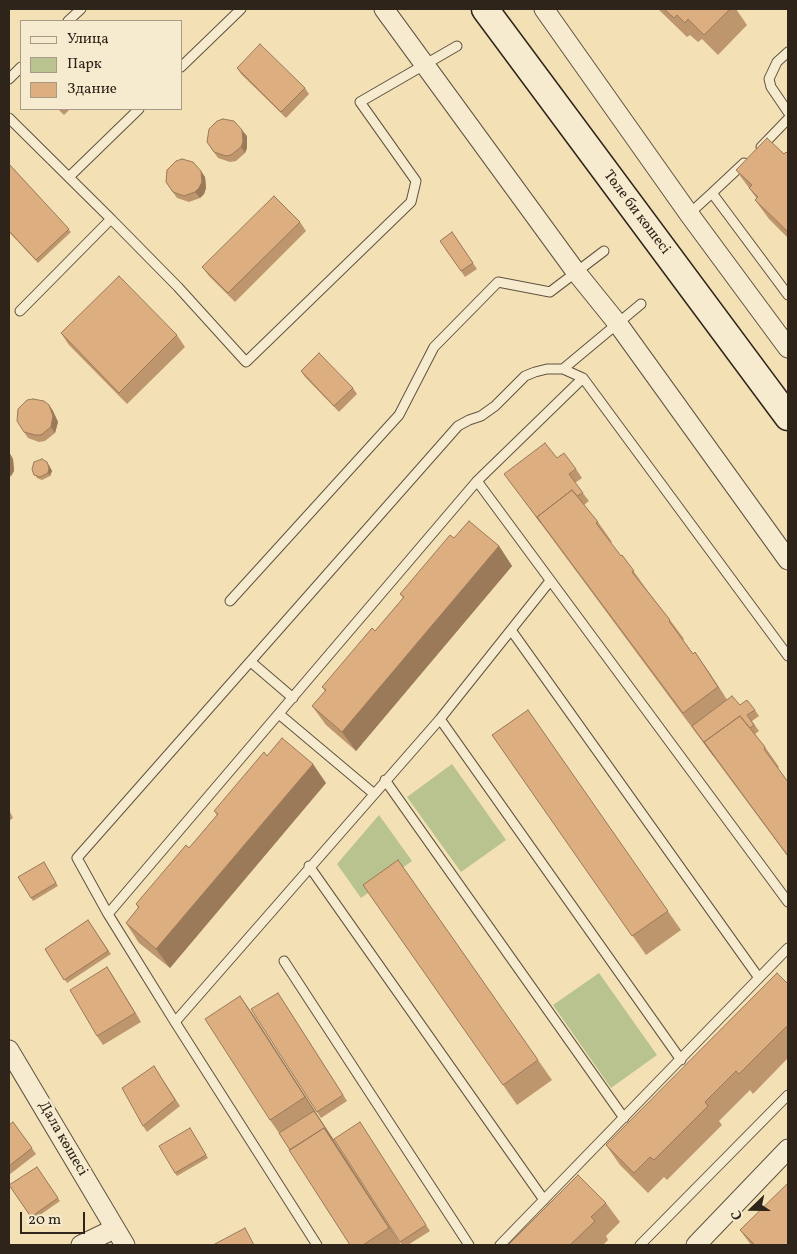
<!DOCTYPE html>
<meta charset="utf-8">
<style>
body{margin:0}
#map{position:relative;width:797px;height:1254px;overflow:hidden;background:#f3e0b5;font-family:Vollkorn,serif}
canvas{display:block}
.frame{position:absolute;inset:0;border:10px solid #2e241a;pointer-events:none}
.legend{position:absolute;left:20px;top:20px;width:162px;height:90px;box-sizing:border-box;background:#f7ebcf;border:1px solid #a79b87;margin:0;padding:6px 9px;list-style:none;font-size:15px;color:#2e241a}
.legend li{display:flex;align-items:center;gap:10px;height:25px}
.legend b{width:25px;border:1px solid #a79b87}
.north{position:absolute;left:727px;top:1184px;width:50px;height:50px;-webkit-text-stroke:4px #f7ebcf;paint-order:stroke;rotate:248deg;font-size:14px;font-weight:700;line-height:20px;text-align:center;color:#2e241a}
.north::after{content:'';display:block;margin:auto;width:18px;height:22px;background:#2e241a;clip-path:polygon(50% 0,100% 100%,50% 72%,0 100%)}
.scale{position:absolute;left:20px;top:1212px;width:65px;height:22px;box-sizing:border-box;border:2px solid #2e241a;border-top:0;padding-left:6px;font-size:15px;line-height:18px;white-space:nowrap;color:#2e241a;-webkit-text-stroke:4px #f7ebcf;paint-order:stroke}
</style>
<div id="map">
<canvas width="797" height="1254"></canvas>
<div class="frame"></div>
<ul class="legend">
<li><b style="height:6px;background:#f7ebcf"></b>Улица</li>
<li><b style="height:14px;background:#b8c390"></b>Парк</li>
<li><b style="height:14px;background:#ddae80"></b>Здание</li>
</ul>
<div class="north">С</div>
<div class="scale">20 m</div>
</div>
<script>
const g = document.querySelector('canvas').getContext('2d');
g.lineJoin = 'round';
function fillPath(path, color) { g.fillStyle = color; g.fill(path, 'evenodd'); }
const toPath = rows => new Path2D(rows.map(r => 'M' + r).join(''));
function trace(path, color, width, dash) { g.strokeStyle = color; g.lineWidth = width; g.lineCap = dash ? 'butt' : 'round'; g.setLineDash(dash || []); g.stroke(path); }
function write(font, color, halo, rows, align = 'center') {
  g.font = font + ' Vollkorn,serif'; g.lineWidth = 5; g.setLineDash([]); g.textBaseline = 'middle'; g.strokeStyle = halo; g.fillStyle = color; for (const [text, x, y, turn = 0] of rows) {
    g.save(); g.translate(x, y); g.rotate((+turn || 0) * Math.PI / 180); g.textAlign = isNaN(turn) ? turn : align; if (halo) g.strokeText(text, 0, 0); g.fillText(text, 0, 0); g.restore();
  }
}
const green = toPath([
 [452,764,506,840,461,872,407,797],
 [379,815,412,861,361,898,337,864],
 [599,973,657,1055,611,1088,553,1005]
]);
const service = toPath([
 [68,21,81,9],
 [788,52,777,62,769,79,771,87,788,112],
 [181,67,241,9],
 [9,79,21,67],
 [9,118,111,219,20,311],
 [761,147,788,119],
 [744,163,712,193,788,295],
 [69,177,139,109],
 [689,214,712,193],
 [111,219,178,287,246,362,411,202,416,181,360,102,457,46],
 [563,369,641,304],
 [477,481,788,902],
 [230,601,399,415,434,347,498,282,550,292,604,251],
 [511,630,759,978],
 [251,662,293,698],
 [279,714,373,793],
 [440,719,681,1060],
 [385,780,624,1118],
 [309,866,544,1200],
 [108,914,477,481,583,378],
 [284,961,469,1245],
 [175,1022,440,719,550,581],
 [317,1245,175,1022,108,914,77,858,458,426,469,420,481,416,495,406,525,376,535,372,547,369,563,369,583,378,788,656],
 [500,1245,788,948],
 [640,1245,788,1095]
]);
const minor = toPath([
 [384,9,576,272,618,324,788,560],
 [544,9,689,214,788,348],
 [9,1050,125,1245],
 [81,1245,114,1229],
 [696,1245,788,1149]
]);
const secondary = toPath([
 [485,9,788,417]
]);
const wall = toPath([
 [658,9,736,9,747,25,718,55,702,39,698,42,690,35,687,37],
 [237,68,305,88,309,94,286,118,241,74],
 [58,109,70,109,64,115],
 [247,136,247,148,245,153,236,161,230,162,218,158,207,142],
 [784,154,788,154,788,238,769,219,755,200,757,199,736,170],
 [9,164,71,232,38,263,9,232],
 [205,177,206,188,204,194,200,198,189,202,177,198,166,182],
 [300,222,306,231,235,302,209,276,202,267],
 [452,232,477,269,465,277,440,241],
 [61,333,177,335,185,347,127,404,69,345],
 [301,371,353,388,357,394,339,412,305,377],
 [49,405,53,411,58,422,55,433,45,441,39,442,28,438,24,432],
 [9,452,13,459,14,471,11,476,9,478],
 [557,458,576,469,582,478,575,483,589,501,584,505,598,522,612,542,610,542,621,556,622,555,647,590,670,620,684,639,683,640,693,654,695,652,727,700,755,710,759,716,752,721,759,731,755,734,765,747,779,767,778,768,788,782,788,857,510,482],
 [49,465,52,471,50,476,42,480,37,478,32,469],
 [454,538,499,546,512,566,356,751,326,725,312,706,325,691,322,687,375,631,403,598,400,594],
 [528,710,681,930,646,955,492,735],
 [267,756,326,783,170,968,139,943,126,923,138,908,136,904,189,848,217,815,214,811],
 [9,810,13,818,9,821],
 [398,860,552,1080,517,1105,363,885],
 [44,862,58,886,33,901,18,877],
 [88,920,111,954,67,983,45,949],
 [107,967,141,1022,103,1045,97,1036],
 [788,984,788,1058,753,1094,750,1090,719,1121,722,1125,667,1180,664,1177,648,1193,620,1165,606,1145],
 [240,996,254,1016,401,1245,350,1245,279,1133,270,1120],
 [282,999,347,1101,321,1118,317,1112],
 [154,1066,180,1106,147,1132,143,1126],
 [13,1122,36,1154,9,1175,9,1125],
 [360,1122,430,1231,408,1245,402,1245,400,1242],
 [190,1128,208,1158,177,1176,175,1173],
 [37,1167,60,1201,33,1220,9,1185],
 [606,1203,620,1222,606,1236,608,1240,603,1245,508,1245],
 [740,1230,788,1245,751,1245]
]);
const shadedWall = toPath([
 [242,130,247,136,247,148,245,153,241,147],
 [201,171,205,177,206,188,204,194,200,198,195,192],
 [49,405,53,411,58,422,55,433,51,427],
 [9,452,13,459,14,471,11,476,9,473],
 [47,462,52,471,50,476,48,473],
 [499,546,512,566,356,751,342,732],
 [695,652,709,672,731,706,718,687],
 [313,764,326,783,170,968,156,949],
 [107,967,113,976,141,1022,135,1013],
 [240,996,254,1016,401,1245,389,1228]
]);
const building = toPath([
 [664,9,730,9,704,35,688,19,685,23,677,15,674,18,664,9],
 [260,44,305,88,281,112,237,68,260,44],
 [223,119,234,121,242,130,243,142,241,147,231,155,226,156,214,152,207,142,209,129,217,121,223,119],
 [767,138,784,154,786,152,788,154,788,232,755,200,758,197,749,188,752,185,736,170,767,138],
 [182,159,193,162,201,171,202,182,199,188,195,192,184,196,173,192,166,182,167,170,176,161,182,159],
 [9,164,69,229,36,260,9,231,9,164],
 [274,196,300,222,228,293,202,267,274,196],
 [452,232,473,263,461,271,440,241,452,232],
 [119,276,177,335,119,393,61,333,119,276],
 [319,353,353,388,334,406,301,371,319,353],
 [33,399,44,401,49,405,53,416,51,427,41,435,35,435,24,432,17,421,18,409,27,400,33,399],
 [545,443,557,458,564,453,576,469,569,474,583,493,577,496,572,490,537,517,541,523,504,474,545,443],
 [42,459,47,462,49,468,48,473,40,477,34,475,32,469,34,462,42,459],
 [572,490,598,522,596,523,621,556,622,555,634,571,632,572,670,620,669,621,693,654,695,652,718,687,683,713,537,517,572,490],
 [469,521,499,546,342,732,312,706,326,690,322,687,372,628,375,631,404,597,400,594,450,535,454,538,469,521],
 [732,696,740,705,747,700,755,710,747,715,754,725,750,728,740,716,704,742,714,756,692,726,732,696],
 [528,710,668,911,632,936,492,735,528,710],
 [740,716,765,747,764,749,788,782,788,856,704,742,740,716],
 [282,738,313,764,156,949,126,923,139,907,136,904,186,845,189,848,218,814,214,811,264,752,267,756,282,738],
 [398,860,538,1060,503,1085,363,885,398,860],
 [44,862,56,883,31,898,18,877,44,862],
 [88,920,108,951,64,980,45,949,88,920],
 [107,967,135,1013,97,1036,70,990,107,967],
 [777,973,788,984,788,1025,739,1074,736,1071,705,1102,708,1106,654,1160,650,1157,634,1173,606,1145,777,973],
 [278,993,343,1095,317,1112,251,1009,278,993],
 [240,996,305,1097,270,1120,205,1019,240,996],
 [154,1066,175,1100,143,1126,122,1088,154,1066],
 [314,1111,334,1141,324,1128,290,1150,279,1133,314,1111],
 [13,1122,32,1148,9,1166,9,1125,13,1122],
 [360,1122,426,1225,400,1242,334,1139,360,1122],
 [190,1128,206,1155,175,1173,159,1146,190,1128],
 [324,1128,389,1228,363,1245,350,1245,289,1150,324,1128],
 [37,1167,58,1198,31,1217,9,1185,37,1167],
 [578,1175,606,1203,591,1217,595,1221,570,1245,508,1245,578,1175],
 [788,1183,788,1245,755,1245,740,1230,788,1183],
 [245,1228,254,1245,213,1245,245,1228]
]);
const streetNames = [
 ["Төле би көшесі",636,213,53],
 ["Дала көшесі",62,1139,60]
];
fillPath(green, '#b8c390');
trace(service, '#5f5341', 11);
trace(minor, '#5f5341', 21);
trace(secondary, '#2e241a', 29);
trace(service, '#f7ebcf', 9);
trace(minor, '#f7ebcf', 19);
trace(secondary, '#f7ebcf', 26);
fillPath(wall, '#be966e');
fillPath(shadedWall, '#9b7a5a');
fillPath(building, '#ddae80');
trace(building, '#9b7a5a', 1);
write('15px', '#2e241a', '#f7ebcf', streetNames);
</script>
